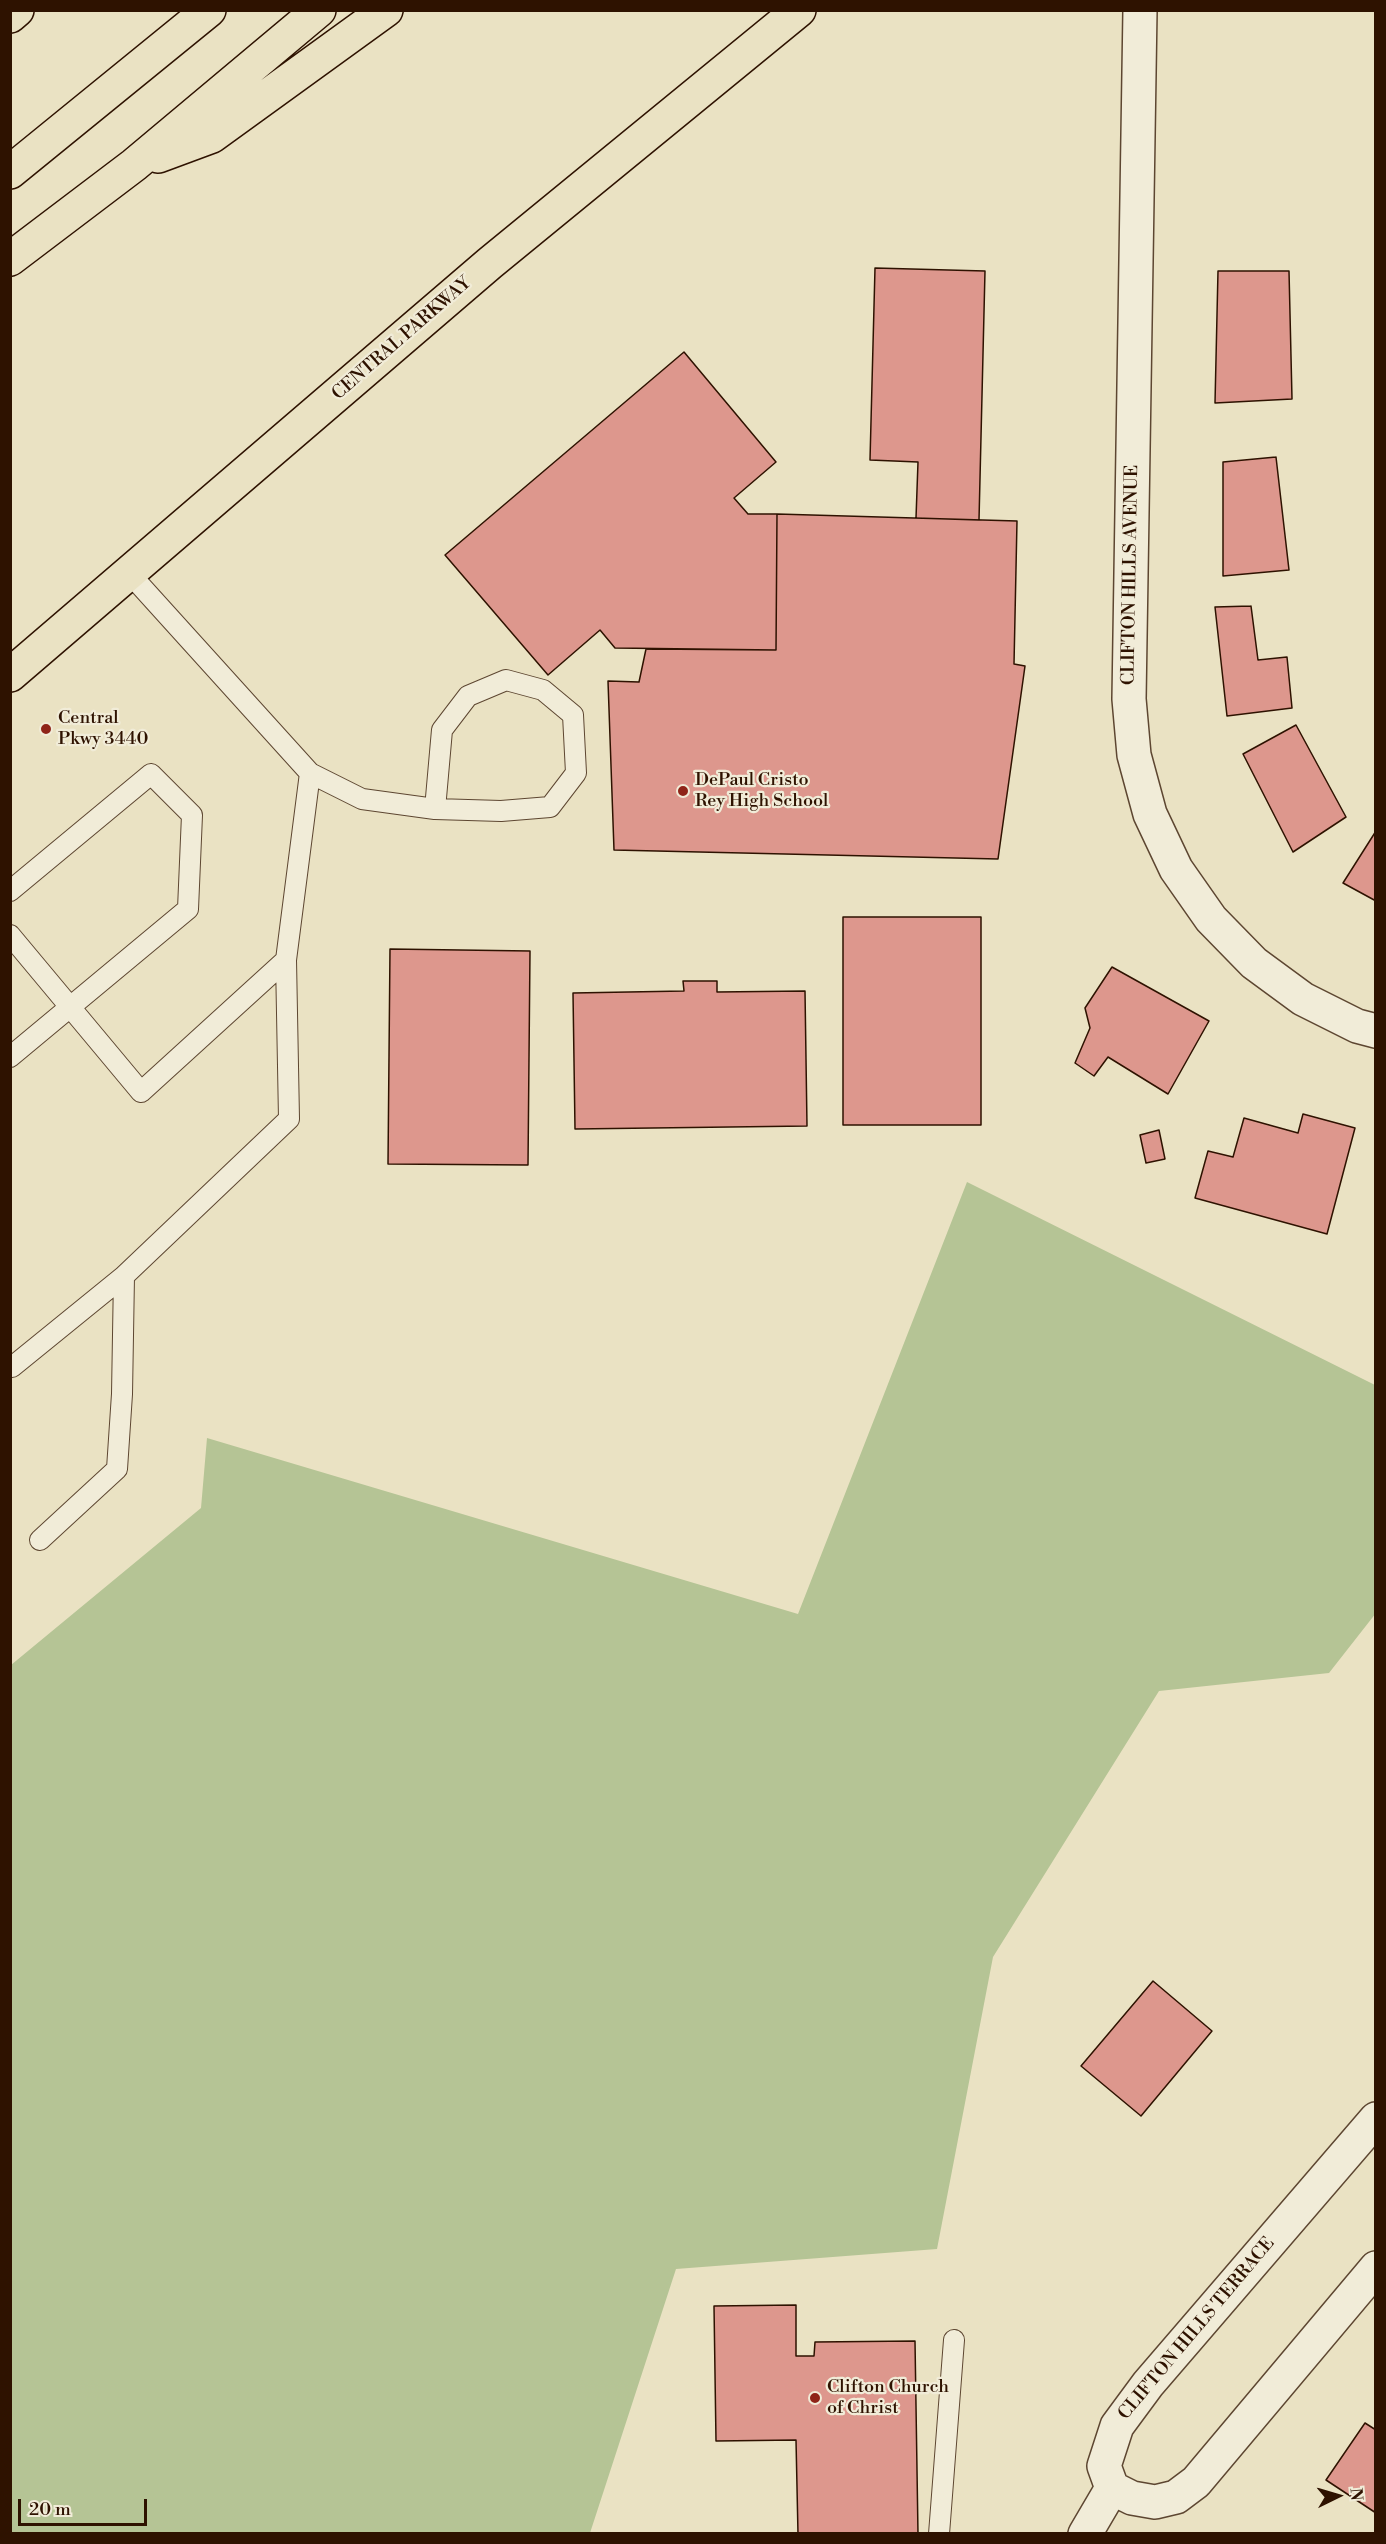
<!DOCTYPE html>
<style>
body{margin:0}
#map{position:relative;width:1386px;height:2544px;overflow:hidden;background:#eae2c3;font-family:"Libre Bodoni",serif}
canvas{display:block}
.frame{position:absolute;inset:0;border:12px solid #2e1200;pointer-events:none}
.north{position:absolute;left:1308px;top:2466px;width:60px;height:60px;-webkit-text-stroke:4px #f1ecd8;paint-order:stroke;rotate:85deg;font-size:16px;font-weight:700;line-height:24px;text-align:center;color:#2e1200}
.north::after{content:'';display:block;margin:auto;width:21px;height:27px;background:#2e1200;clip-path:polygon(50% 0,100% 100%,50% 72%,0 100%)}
.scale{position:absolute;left:18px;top:2499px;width:129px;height:27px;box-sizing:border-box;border:3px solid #2e1200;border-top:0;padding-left:8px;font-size:18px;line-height:21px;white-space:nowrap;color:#2e1200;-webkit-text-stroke:4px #f1ecd8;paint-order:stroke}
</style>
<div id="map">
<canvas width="1386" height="2544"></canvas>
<div class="frame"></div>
<div class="north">N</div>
<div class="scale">20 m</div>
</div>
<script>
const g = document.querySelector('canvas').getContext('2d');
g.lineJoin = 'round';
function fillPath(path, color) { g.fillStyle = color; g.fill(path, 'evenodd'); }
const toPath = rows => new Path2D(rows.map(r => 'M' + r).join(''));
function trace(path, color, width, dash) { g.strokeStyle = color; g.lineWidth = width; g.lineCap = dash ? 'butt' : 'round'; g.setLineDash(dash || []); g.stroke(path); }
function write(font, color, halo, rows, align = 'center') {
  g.font = font + ' "Libre Bodoni",serif'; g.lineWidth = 4.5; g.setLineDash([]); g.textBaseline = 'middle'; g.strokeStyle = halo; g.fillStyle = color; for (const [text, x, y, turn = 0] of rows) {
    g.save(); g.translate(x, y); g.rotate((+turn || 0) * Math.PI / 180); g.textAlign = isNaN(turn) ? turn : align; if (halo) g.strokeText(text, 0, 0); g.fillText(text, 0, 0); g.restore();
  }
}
const green = toPath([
 [967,1182,1375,1385,1376,1613,1329,1673,1159,1691,993,1957,937,2249,676,2269,590,2533,11,2533,11,1665,201,1508,207,1438,798,1614]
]);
const building = toPath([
 [875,268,985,271,979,520,916,518,918,462,870,460,875,268],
 [1218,271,1289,271,1292,399,1215,403,1218,271],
 [684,352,776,462,734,498,748,514,777,514,776,650,615,648,600,630,548,675,445,555,684,352],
 [1276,457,1289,570,1223,576,1223,462,1276,457],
 [777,514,1017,521,1014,664,1025,666,998,859,614,850,608,681,639,682,646,649,776,650,777,514],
 [1251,606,1258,660,1287,657,1292,708,1227,716,1215,607,1251,606],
 [1296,725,1346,817,1293,852,1243,754,1296,725],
 [1376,831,1376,901,1343,883,1376,831],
 [843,917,981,917,981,1125,843,1125,843,917],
 [390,949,530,951,528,1165,388,1164,390,949],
 [1112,967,1209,1021,1168,1094,1108,1057,1094,1076,1075,1063,1090,1028,1085,1008,1112,967],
 [683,981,717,981,717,992,805,991,807,1126,575,1129,573,993,684,991,683,981],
 [1303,1114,1355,1128,1327,1234,1195,1198,1208,1151,1233,1157,1244,1118,1298,1133,1303,1114],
 [1159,1130,1165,1159,1146,1163,1140,1135,1159,1130],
 [1153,1981,1212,2031,1141,2116,1081,2066,1153,1981],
 [796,2305,796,2356,814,2356,815,2342,915,2341,918,2534,798,2534,796,2440,716,2441,714,2306,796,2305],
 [1365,2423,1376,2430,1376,2513,1326,2480,1365,2423]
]);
const lane = toPath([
 [130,574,310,773,362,799,435,809,501,811,550,807,576,773,573,715,543,690,506,680,468,696,442,730,435,809],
 [10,891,151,774,192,815,188,909,10,1057],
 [10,935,141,1092,286,960],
 [10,1365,12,1367,124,1276],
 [40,1540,117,1469,122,1394,124,1276,289,1119,286,960,310,773],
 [939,2534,954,2340]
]);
const street = toPath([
 [1140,10,1129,699,1134,755,1150,814,1176,869,1211,919,1254,963,1303,999,1357,1026,1376,1031],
 [1376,2119,1148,2384,1117,2426,1104,2466,1112,2488,1132,2498,1155,2502,1176,2497,1196,2482,1376,2268],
 [1085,2534,1112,2488]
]);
const primary = toPath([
 [10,675,490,263,799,10]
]);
const highway = toPath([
 [10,16,17,10],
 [158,156,212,136,386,10],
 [10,172,209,10],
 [10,259,134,165,319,10]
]);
const markers = [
 [46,729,6,"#8f2418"],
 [683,791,6,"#8f2418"],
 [815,2398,6,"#8f2418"]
];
const streetNames = [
 ["CENTRAL PARKWAY",402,339,-41],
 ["CLIFTON HILLS AVENUE",1131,575,-89],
 ["CLIFTON HILLS TERRACE",1197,2329,-50]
];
const poiNames = [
 ["Central",58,719],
 ["Pkwy 3440",58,740],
 ["DePaul Cristo",695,781],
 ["Rey High School",695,802],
 ["Clifton Church",827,2388],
 ["of Christ",827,2409]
];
fillPath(green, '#b5c495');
fillPath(building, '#dd978d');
trace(building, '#2e1200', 1.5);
trace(lane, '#5d4631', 22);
trace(street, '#5d4631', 36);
trace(primary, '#2e1200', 36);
trace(highway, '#2e1200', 36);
trace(lane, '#f1ecd8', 20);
trace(street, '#f1ecd8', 33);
trace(primary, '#eae2c3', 33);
trace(highway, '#eae2c3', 33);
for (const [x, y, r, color] of markers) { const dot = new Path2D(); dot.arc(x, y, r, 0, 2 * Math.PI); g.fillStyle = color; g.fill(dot); trace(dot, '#f1ecd8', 2); }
write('18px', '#2e1200', '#f1ecd8', streetNames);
write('18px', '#2e1200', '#f1ecd8', poiNames, 'left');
</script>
